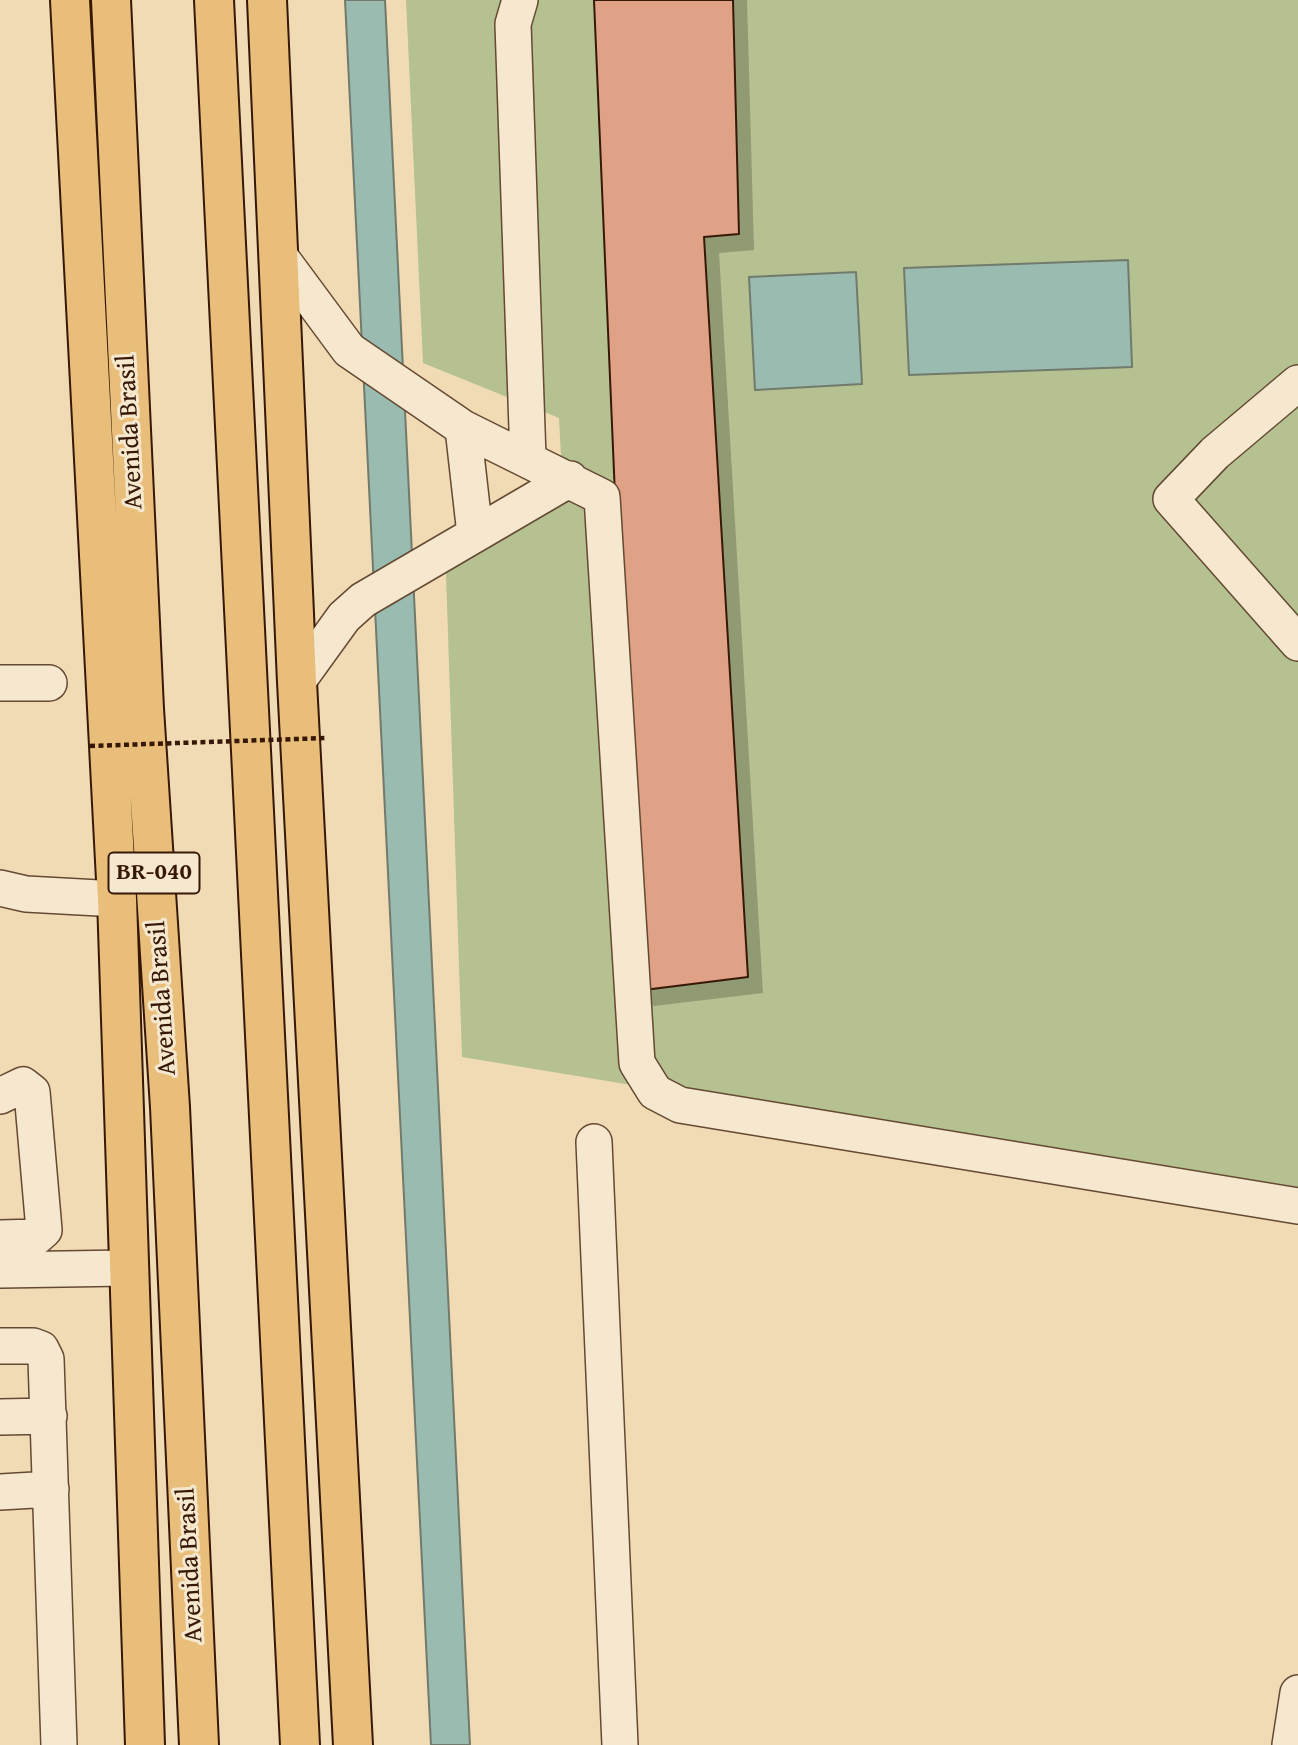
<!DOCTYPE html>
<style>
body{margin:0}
canvas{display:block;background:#f0dbb4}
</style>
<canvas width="1298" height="1745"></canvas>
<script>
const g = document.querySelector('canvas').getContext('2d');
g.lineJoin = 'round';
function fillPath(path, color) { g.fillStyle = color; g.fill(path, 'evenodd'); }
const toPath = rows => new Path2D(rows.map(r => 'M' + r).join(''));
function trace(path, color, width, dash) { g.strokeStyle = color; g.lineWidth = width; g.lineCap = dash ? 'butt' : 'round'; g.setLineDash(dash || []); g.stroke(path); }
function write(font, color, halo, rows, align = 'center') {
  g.font = font + ' "Gentium Book Plus",serif'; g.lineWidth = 6; g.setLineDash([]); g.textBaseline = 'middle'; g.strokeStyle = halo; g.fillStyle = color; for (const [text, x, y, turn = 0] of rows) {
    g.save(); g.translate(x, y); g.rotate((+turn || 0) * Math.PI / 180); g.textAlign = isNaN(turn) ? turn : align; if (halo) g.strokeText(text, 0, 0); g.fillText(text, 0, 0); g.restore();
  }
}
const green = toPath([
 [406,0,1298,0,1298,1195,462,1057,446,573,563,494,559,418,423,363]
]);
const water = toPath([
 [345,0,385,0,470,1745,431,1745,345,0],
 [1128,260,1132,367,909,375,904,268,1128,260],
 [856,272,862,384,755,390,749,277,856,272]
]);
const shadow = toPath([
 [596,0,747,0,754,250,719,253,763,993,654,1006,638,990]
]);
const building = toPath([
 [594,0,733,0,739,234,704,237,748,977,636,991,594,0]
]);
const minor = toPath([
 [520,0,513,24,528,458],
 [278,254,349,350,463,428,602,497,637,1063,655,1092,680,1105,1298,1206],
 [1298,383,1215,453,1171,499,1298,643],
 [463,428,475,534],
 [297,682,344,617,363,600,570,479],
 [0,683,49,683],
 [0,888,26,894,117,899],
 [0,1096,23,1085,32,1092,44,1230,36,1237,0,1238],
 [594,1142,620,1745],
 [0,1270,127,1268],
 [0,1346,33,1346,41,1349,46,1359,59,1745],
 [0,1417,49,1416],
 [0,1492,51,1489],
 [1290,1745,1298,1693]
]);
const highway = toPath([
 [70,0,117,899,145,1745],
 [111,0,144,709,170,1107,199,1745],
 [214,0,300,1745],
 [267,0,297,682,353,1745]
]);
const pathBridge = toPath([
 [90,746,326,738]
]);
const shields = [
 [154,873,91]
];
const shieldNames = [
 ["BR-040",154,873]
];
const streetNames = [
 ["Avenida Brasil",131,432,-93],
 ["Avenida Brasil",163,998,-94],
 ["Avenida Brasil",191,1565,-93]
];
fillPath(green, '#b5c190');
fillPath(water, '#9abbb0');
trace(water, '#727a6c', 2);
fillPath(shadow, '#0003');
fillPath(building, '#dfa286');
trace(building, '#371807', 2);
trace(minor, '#654932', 38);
trace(highway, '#371807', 42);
trace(minor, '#f5e8ce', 35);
trace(highway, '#e8be7a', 38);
trace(pathBridge, '#371807', 4.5, [5, 3.5]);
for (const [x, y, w] of shields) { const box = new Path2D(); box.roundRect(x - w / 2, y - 20.5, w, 41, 5); g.fillStyle = '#f5e8ce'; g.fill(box); trace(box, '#371807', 2); }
write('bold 24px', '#371807', null, shieldNames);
write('26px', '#371807', '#f5e8ce', streetNames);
</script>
